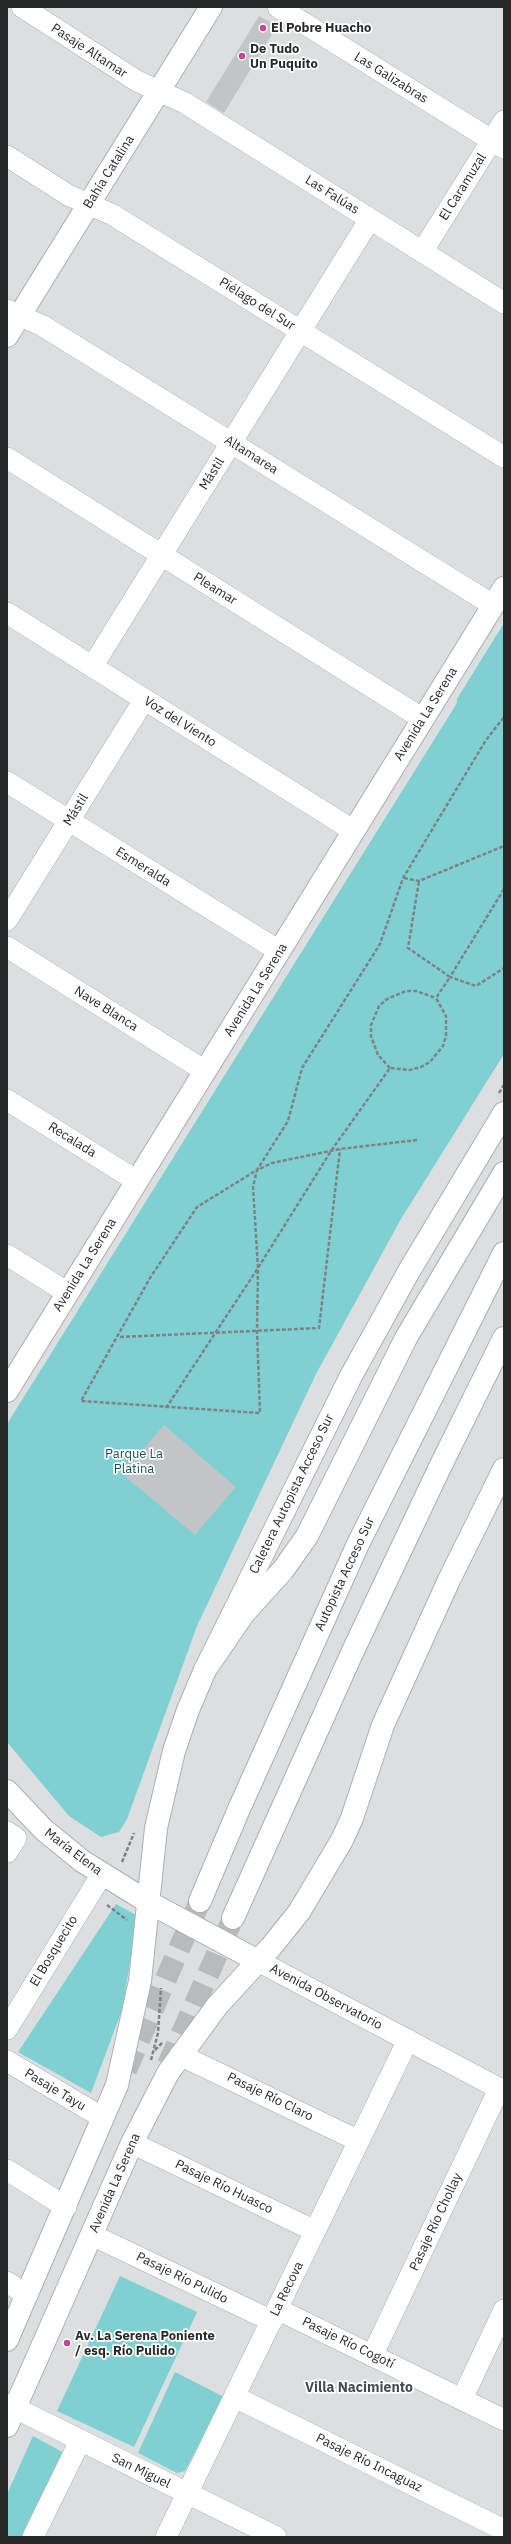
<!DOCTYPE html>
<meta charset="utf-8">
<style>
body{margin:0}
#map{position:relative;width:511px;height:2544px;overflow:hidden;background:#dbdfdf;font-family:"IBM Plex Sans",sans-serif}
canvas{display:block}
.frame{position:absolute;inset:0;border:8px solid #272929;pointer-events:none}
</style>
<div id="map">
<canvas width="511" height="2544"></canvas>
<div class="frame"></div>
</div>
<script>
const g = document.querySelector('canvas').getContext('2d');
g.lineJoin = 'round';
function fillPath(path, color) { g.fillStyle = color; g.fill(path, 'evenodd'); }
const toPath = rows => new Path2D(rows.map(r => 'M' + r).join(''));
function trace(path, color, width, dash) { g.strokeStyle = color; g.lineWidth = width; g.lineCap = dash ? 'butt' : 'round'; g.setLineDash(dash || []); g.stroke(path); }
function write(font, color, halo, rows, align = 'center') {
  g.font = font + ' "IBM Plex Sans",sans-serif'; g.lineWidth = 3.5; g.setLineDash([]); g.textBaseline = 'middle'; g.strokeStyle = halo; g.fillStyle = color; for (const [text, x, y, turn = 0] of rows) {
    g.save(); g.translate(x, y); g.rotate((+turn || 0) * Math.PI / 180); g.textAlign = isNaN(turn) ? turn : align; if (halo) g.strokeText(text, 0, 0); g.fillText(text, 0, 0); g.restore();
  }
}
const green = toPath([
 [504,623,504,1054,401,1219,316,1374,197,1626,127,1819,119,1832,101,1837,69,1816,7,1742,7,1424,457,703,457,699],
 [116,1904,138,1916,122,2010,91,2093,18,2052],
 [120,2276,197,2312,134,2447,57,2411],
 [175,2372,224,2397,185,2471,177,2473,138,2453],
 [33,2436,66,2454,26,2537,7,2537,7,2494]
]);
const building = toPath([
 [259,16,277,26,224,113,206,102],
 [164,1425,236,1487,195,1535,122,1474]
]);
const highwayTunnel = toPath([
 [168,2065,233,1918],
 [126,2070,200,1901]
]);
const path = toPath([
 [404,878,419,881,504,846],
 [504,889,450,977,476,986,504,968],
 [390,1068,378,1055,371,1036,371,1025,379,1006,387,999,406,991,416,991,436,998],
 [499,1093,504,1085],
 [417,1140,340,1149,272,1163,257,1170,253,1187,258,1268,257,1331,260,1413,81,1401,150,1278,197,1207,257,1170,288,1121,302,1068,380,944,403,878,486,740,504,717],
 [120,1337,319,1328,340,1149],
 [166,1408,258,1268,331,1151,390,1068,410,1070,421,1067,430,1062,443,1046,446,1036,446,1016,436,998,450,977,408,948,419,881],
 [122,1862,134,1833],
 [107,1905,127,1920],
 [155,2050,163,2042],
 [151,2060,158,2033,161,1988]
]);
const street = toPath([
 [22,7,137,81,185,103,504,303],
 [278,7,504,148],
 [7,156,68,195,113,215,504,457],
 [422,252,504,121],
 [7,310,43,326,493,605],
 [7,458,423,719],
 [7,613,354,831],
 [92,667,370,219],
 [7,782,279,951],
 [7,920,144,700],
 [7,947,205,1071],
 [7,1100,137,1181],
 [7,1255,68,1293],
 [7,1832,16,1838,7,1852],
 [258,1961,504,2091],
 [7,2029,102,1874],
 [180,2055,359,2141],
 [7,2061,103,2118],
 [132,2143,315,2231],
 [7,2170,66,2207],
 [92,2235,272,2321],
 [7,2282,27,2295],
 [277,2309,504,2420],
 [372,2356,499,2089],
 [235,2397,504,2530],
 [462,2399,504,2310],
 [7,2404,276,2537],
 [33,2537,80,2441],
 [166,2537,408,2040]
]);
const secondary = toPath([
 [7,336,211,7],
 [7,1391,504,588],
 [7,1791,44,1830,82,1861,148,1902,258,1961],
 [7,2340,117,2085,140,1981,156,1828,174,1751,188,1710,205,1670,351,1376,409,1271,504,1113],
 [7,2426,132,2143,168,2073,217,2006,271,1947,299,1912,342,1840,352,1818,383,1725,449,1580,504,1469]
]);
const highway = toPath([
 [205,1670,244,1613,283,1570,307,1536,406,1338,504,1173],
 [200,1901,239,1809,358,1544,504,1253],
 [233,1918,352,1653,440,1467,504,1338]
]);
const markers = [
 [263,28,4,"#c74792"],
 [242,56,4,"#c74792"],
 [67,2343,4,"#c74792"]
];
const poiNames = [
 ["El Pobre Huacho",271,28],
 ["De Tudo",250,49],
 ["Un Puquito",250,64],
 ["Av. La Serena Poniente",75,2336],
 ["/ esq. Río Pulido",75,2351]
];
const streetNames = [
 ["Pasaje Altamar",89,51,33],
 ["Las Galizabras",391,78,32],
 ["Bahía Catalina",109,172,-58],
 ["El Caramuzal",463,187,-58],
 ["Las Falúas",332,195,32],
 ["Piélago del Sur",257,304,32],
 ["Altamarea",251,455,32],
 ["Mástil",212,474,-58],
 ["Pleamar",215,589,32],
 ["Avenida La Serena",426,714,-58],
 ["Voz del Viento",180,722,32],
 ["Mástil",76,810,-58],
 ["Esmeralda",143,867,32],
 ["Avenida La Serena",256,990,-58],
 ["Nave Blanca",106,1009,32],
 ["Recalada",72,1140,32],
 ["Avenida La Serena",85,1265,-58],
 ["Caletera Autopista Acceso Sur",292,1494,-64],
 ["Autopista Acceso Sur",345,1574,-65],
 ["María Elena",73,1852,37],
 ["El Bosquecito",54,1951,-59],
 ["Avenida Observatorio",326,1997,28],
 ["Pasaje Tayu",55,2090,31],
 ["Pasaje Río Claro",270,2097,26],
 ["Avenida La Serena",115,2183,-66],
 ["Pasaje Río Huasco",224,2187,26],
 ["Pasaje Río Chollay",436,2222,-65],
 ["Pasaje Río Pulido",182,2278,26],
 ["La Recova",287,2289,-64],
 ["Pasaje Río Cogotí",348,2343,26],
 ["Pasaje Río Incaguaz",369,2463,26],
 ["San Miguel",141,2471,26]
];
const parkNames = [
 ["Parque La",134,1454],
 ["Platina",134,1469]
];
const neighbourhoodNames = [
 ["Villa Nacimiento",359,2388]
];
fillPath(green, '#7fd0d2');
fillPath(building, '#c1c5c5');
trace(highwayTunnel, '#b7bbbb', 22, [22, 11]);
trace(street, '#abafaf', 22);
trace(secondary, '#abafaf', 24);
trace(highway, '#abafaf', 24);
trace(path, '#808383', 2.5, [4, 2]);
trace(street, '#fff', 21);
trace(secondary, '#fff', 22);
trace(highway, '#fff', 22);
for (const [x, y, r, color] of markers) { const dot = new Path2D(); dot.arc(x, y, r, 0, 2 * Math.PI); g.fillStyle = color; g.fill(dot); trace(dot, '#fff', 1.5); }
write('bold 13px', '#272929', '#fff', poiNames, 'left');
write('13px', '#272929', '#fff', streetNames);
write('13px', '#175557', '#fff', parkNames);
write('bold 14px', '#474a4a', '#fff', neighbourhoodNames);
</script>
